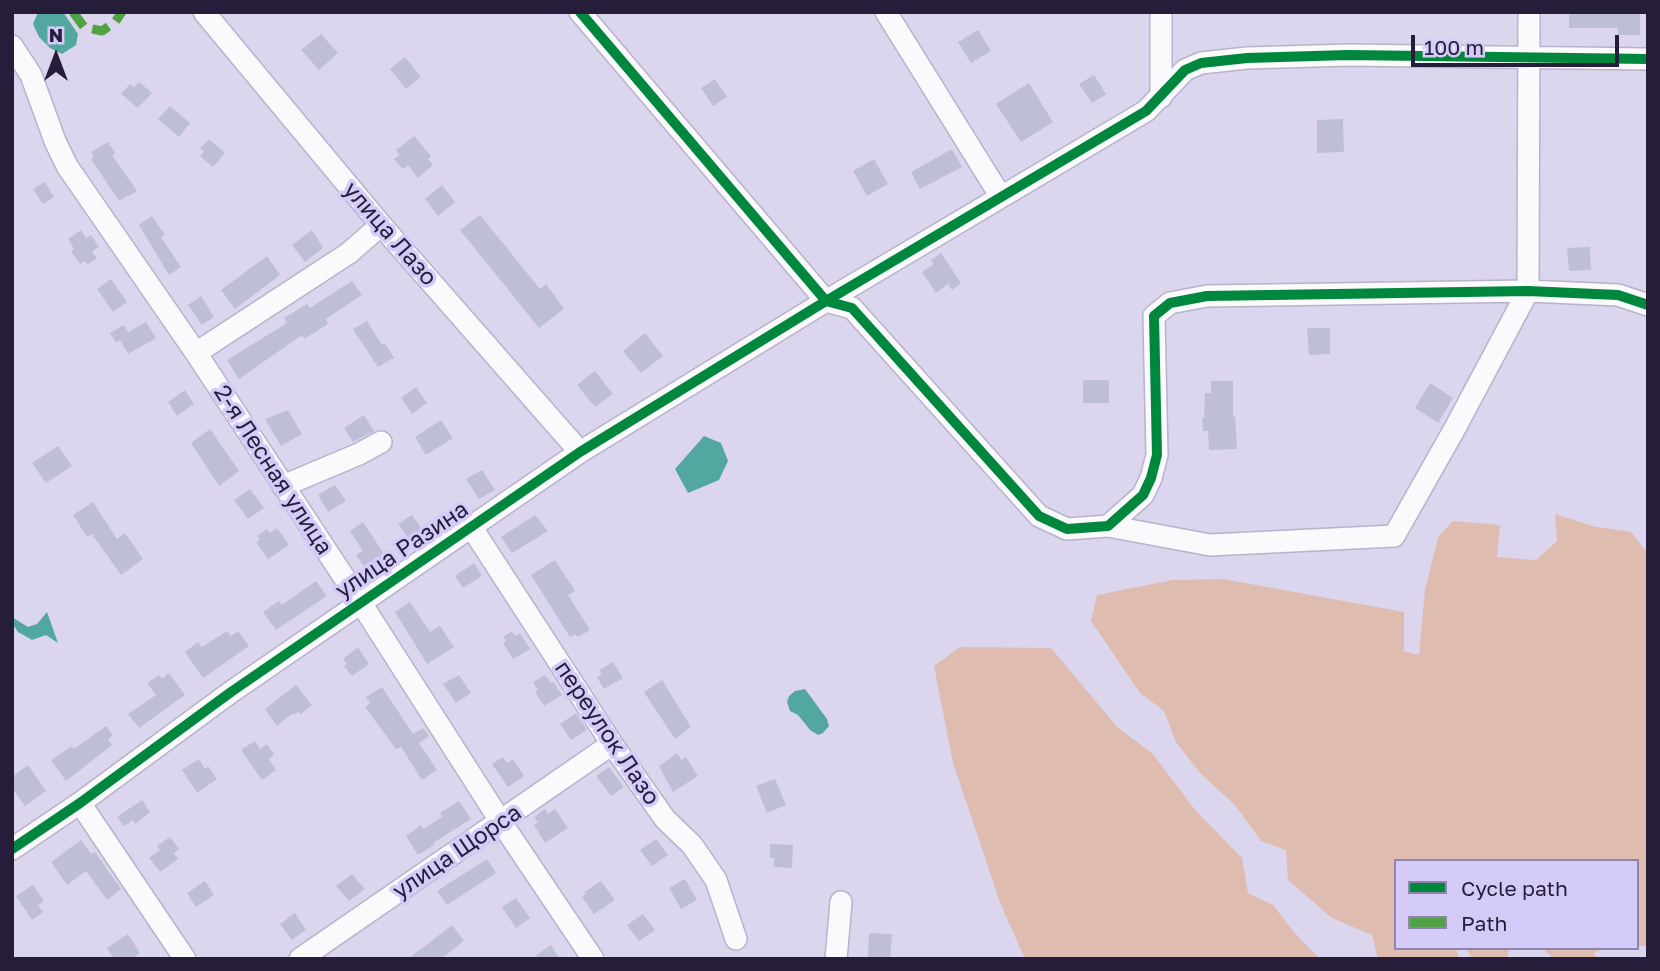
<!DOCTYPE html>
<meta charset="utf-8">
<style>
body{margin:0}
#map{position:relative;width:1660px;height:971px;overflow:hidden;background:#dbd6ee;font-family:"Golos Text",sans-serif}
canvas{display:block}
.frame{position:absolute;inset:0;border:14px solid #251d39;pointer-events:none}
.legend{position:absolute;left:1394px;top:859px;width:245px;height:91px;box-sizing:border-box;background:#d5cbf8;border:2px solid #8f85ac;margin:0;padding:9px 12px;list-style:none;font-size:21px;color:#251d39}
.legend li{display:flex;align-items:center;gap:14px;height:35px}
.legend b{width:35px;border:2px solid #8f85ac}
.north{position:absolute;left:21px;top:21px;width:70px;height:70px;-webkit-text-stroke:5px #d5cbf8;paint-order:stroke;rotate:0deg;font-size:19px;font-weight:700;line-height:28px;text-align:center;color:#251d39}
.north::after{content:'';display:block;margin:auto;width:24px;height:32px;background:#251d39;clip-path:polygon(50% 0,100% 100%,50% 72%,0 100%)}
.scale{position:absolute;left:1411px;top:35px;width:208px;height:32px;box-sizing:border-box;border:4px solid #251d39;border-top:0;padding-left:9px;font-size:21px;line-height:24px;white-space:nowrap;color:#251d39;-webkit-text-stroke:5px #d5cbf8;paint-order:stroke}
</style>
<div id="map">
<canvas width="1660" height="971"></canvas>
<div class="frame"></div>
<ul class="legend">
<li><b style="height:9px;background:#00873e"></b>Cycle path</li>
<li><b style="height:9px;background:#50a245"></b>Path</li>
</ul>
<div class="north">N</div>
<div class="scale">100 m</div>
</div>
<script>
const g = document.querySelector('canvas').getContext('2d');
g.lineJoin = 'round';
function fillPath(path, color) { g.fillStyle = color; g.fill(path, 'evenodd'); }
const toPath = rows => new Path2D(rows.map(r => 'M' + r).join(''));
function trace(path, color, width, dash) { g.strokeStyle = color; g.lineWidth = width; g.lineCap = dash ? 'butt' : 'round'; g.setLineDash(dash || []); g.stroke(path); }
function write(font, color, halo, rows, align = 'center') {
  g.font = font + ' "Golos Text",sans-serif'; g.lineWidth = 7; g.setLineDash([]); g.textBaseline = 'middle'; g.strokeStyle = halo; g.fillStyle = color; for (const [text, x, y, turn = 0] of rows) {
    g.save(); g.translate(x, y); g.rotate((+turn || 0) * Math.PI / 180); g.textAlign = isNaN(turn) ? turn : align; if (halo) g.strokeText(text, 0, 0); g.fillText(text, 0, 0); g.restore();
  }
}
const green = toPath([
 [1555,514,1592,526,1631,532,1645,550,1648,551,1648,946,1637,946,1637,861,1396,861,1396,948,1456,948,1459,959,1378,959,1372,935,1332,918,1288,880,1286,850,1261,841,1235,805,1201,774,1176,742,1164,711,1140,693,1091,621,1097,595,1173,580,1223,579,1404,612,1404,651,1419,655,1425,590,1438,537,1453,521,1500,525,1497,557,1536,560,1557,541],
 [960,647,1051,648,1118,728,1152,753,1196,811,1242,858,1248,893,1273,905,1293,931,1320,959,1025,959,1001,905,953,763,934,666],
 [1465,948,1509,948,1507,959,1473,959],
 [1542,948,1605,948,1593,953,1600,959,1554,959]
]);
const water = toPath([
 [38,12,63,12,78,34,76,45,62,54,50,48,39,37,33,24],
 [704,436,721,443,728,461,719,480,688,493,675,469],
 [47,612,58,643,46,635,32,640,18,632,12,623,12,617,28,627,37,624],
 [805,689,827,719,829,726,823,733,818,735,810,730,798,715,790,711,787,702,789,696,795,691]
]);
const building = toPath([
 [1569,12,1640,12,1640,35,1618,35,1618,28,1569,28],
 [978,30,991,51,971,63,958,42],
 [321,34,338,53,319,70,301,50],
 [405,57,421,77,406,89,390,69],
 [1094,75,1106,94,1092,103,1079,84],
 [715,79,727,97,713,106,701,88],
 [139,82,152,93,138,108,121,94,130,84,134,87],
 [1029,83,1053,122,1021,142,996,104],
 [170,106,190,123,179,137,158,119],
 [1343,119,1344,152,1317,153,1317,120],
 [414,136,431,156,428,159,433,165,418,178,408,165,403,169,394,159,400,155,396,150],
 [209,139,225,153,213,167,200,156,204,151,200,149],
 [108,142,115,153,112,155,137,191,119,201,91,159,94,157,91,152],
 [952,149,962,167,920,189,911,172],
 [874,159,888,184,867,196,853,171],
 [45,182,54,197,43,204,33,189],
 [442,185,455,202,438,216,425,199],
 [480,215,540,289,546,284,564,309,539,328,460,230],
 [152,216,165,235,161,237,181,267,169,275,139,225],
 [81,230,86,238,91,235,99,247,92,252,97,258,87,265,85,261,80,264,71,251,74,249,68,239],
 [312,230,323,248,305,262,292,245],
 [1590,247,1591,270,1569,271,1567,248],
 [941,253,961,283,952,290,948,284,936,293,922,272,934,264,931,260],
 [267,256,280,275,235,309,221,290],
 [111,279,127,302,113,312,97,289],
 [352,281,362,295,326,319,328,324,304,339,302,335,239,379,227,360,287,323,284,318,307,304,310,308],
 [201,296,214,317,202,325,188,305],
 [367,321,382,345,385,343,394,358,378,367,353,329],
 [146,322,156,338,128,354,120,340,116,342,110,333,124,325,128,332],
 [1307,328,1330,328,1330,354,1309,355],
 [645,333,663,356,641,373,623,351],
 [595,371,613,394,595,407,577,385],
 [1083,380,1109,380,1109,403,1083,403],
 [1211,381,1233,381,1233,417,1235,416,1237,449,1209,450,1208,431,1203,431,1202,418,1204,418,1205,393,1211,393],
 [1430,383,1453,398,1438,423,1415,408],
 [416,387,427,403,412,414,401,398],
 [185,390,194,404,177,416,168,402],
 [288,410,302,434,281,446,265,419],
 [364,415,374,431,353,442,344,428],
 [441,420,453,438,426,455,415,437],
 [210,429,239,471,219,486,191,443],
 [58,446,72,466,46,483,32,463],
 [482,470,495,490,479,499,466,479],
 [335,485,346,501,328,512,318,495],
 [250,489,264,508,248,519,234,500],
 [93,502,117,539,125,533,143,559,121,575,92,534,87,537,73,515],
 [412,515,426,534,412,543,398,524],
 [535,515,548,531,512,553,501,537],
 [363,522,390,563,370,576,356,555,363,551,350,531],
 [277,528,289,545,268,559,256,542,260,540,257,536,267,529,270,533],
 [555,560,575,591,568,595,590,630,578,637,575,634,570,637,531,575],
 [474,563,482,576,463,588,455,576],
 [316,581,327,596,276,630,263,612,279,601,282,605],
 [410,602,430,632,440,626,454,647,427,664,395,612],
 [227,631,231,636,238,631,249,646,203,678,185,652,198,642,202,647],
 [512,631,515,636,520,633,530,649,513,659,503,643,506,641,503,637],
 [358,647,369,664,352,676,344,666,347,664,343,659],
 [613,662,623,678,604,689,597,677,602,674,599,670],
 [169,673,185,695,139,728,128,714,156,695,147,683,159,675,162,679],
 [459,675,471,693,456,703,443,684],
 [545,675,551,683,553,682,562,695,544,706,535,692,538,690,533,682],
 [662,680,691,727,675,739,644,692],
 [296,685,312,705,301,714,298,712,293,715,292,714,277,726,265,709],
 [382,687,413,734,423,728,429,736,419,743,437,770,422,780,401,747,396,749,365,707,370,703,366,697],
 [576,713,587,730,571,740,560,724],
 [106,726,113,735,108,739,112,745,66,781,51,760,72,746,74,749],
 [255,741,260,749,267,744,274,754,269,759,276,770,262,780,241,750],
 [677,753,681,760,686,757,698,776,673,792,659,766],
 [503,757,507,763,513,759,524,776,508,787,492,764],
 [199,759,205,769,208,766,217,779,197,793,182,770],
 [28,765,46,791,25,806,12,788,12,777],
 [609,767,624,787,611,796,596,776],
 [775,779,786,805,767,813,756,786],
 [142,800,150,812,135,824,133,820,124,826,117,817],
 [459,801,471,819,433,843,434,845,418,855,406,836,421,825,423,829,442,817,440,813],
 [545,809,548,814,555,809,568,828,545,843,534,825,538,822,534,817],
 [170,837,179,849,174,853,178,859,160,872,149,858,160,850,157,846],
 [656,839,668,855,652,866,640,850],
 [81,840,91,854,95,852,121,889,107,900,86,871,67,885,51,862],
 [770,844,793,845,792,868,774,867,774,858,770,858],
 [487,859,496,873,447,905,437,891],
 [352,874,365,889,349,901,336,886],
 [685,879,697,900,681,909,669,888],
 [205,881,214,895,196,907,187,893],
 [601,881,615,900,594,914,582,897,586,894,584,892],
 [33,885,44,901,38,905,43,912,32,920,16,896],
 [516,898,530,918,516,928,502,907],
 [295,913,306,930,292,940,280,924],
 [643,914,655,930,639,941,627,925],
 [452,925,464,941,441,959,408,959],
 [869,933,892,934,890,959,868,959],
 [128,934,140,953,132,959,114,959,107,948],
 [551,945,560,959,531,959]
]);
const minor = toPath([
 [204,12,381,225,580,452],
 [580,12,826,301,852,308,1039,516,1067,529,1108,526,1143,495,1151,478,1157,455,1154,316,1170,303,1207,296,1528,291,1618,295,1648,305],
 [886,12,1001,197],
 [1161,12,1161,97],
 [12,46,31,75,55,141,67,166,196,353,361,603,501,822,593,959],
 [196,353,349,253,381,225],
 [283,486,359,454,381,442],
 [1108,526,1210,545,1394,536,1454,430,1528,291,1529,12],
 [472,528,612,744,665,819,692,845,716,880,736,939],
 [80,803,185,959],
 [12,849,80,803,231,692,580,452,826,301,1146,111,1185,70,1201,63,1247,58,1348,55,1648,59],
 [300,959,612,744],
 [836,959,841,902]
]);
const quiet = toPath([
 [73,12,84,27,102,31,115,22,122,12]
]);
const cycleway = toPath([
 [580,12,826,301,852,308,1039,516,1067,529,1108,526,1143,495,1151,478,1157,455,1154,316,1170,303,1207,296,1528,291,1618,295,1648,305],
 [12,849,80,803,231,692,580,452,826,301,1146,111,1185,70,1201,63,1247,58,1348,55,1648,59]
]);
const streetNames = [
 ["улица Лазо",390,234,49],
 ["2-я Лесная улица",273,470,57],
 ["улица Разина",402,550,-34],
 ["переулок Лазо",607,733,56],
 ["улица Щорса",457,852,-34]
];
fillPath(green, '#dfbcb0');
fillPath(water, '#52a89f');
fillPath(building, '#bfbed7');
trace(minor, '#b8b2cb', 24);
trace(minor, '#faf9fc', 21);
trace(quiet, '#50a245', 9, [18, 9]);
trace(cycleway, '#00873e', 10);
write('23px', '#251d39', '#d5cbf8', streetNames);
</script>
